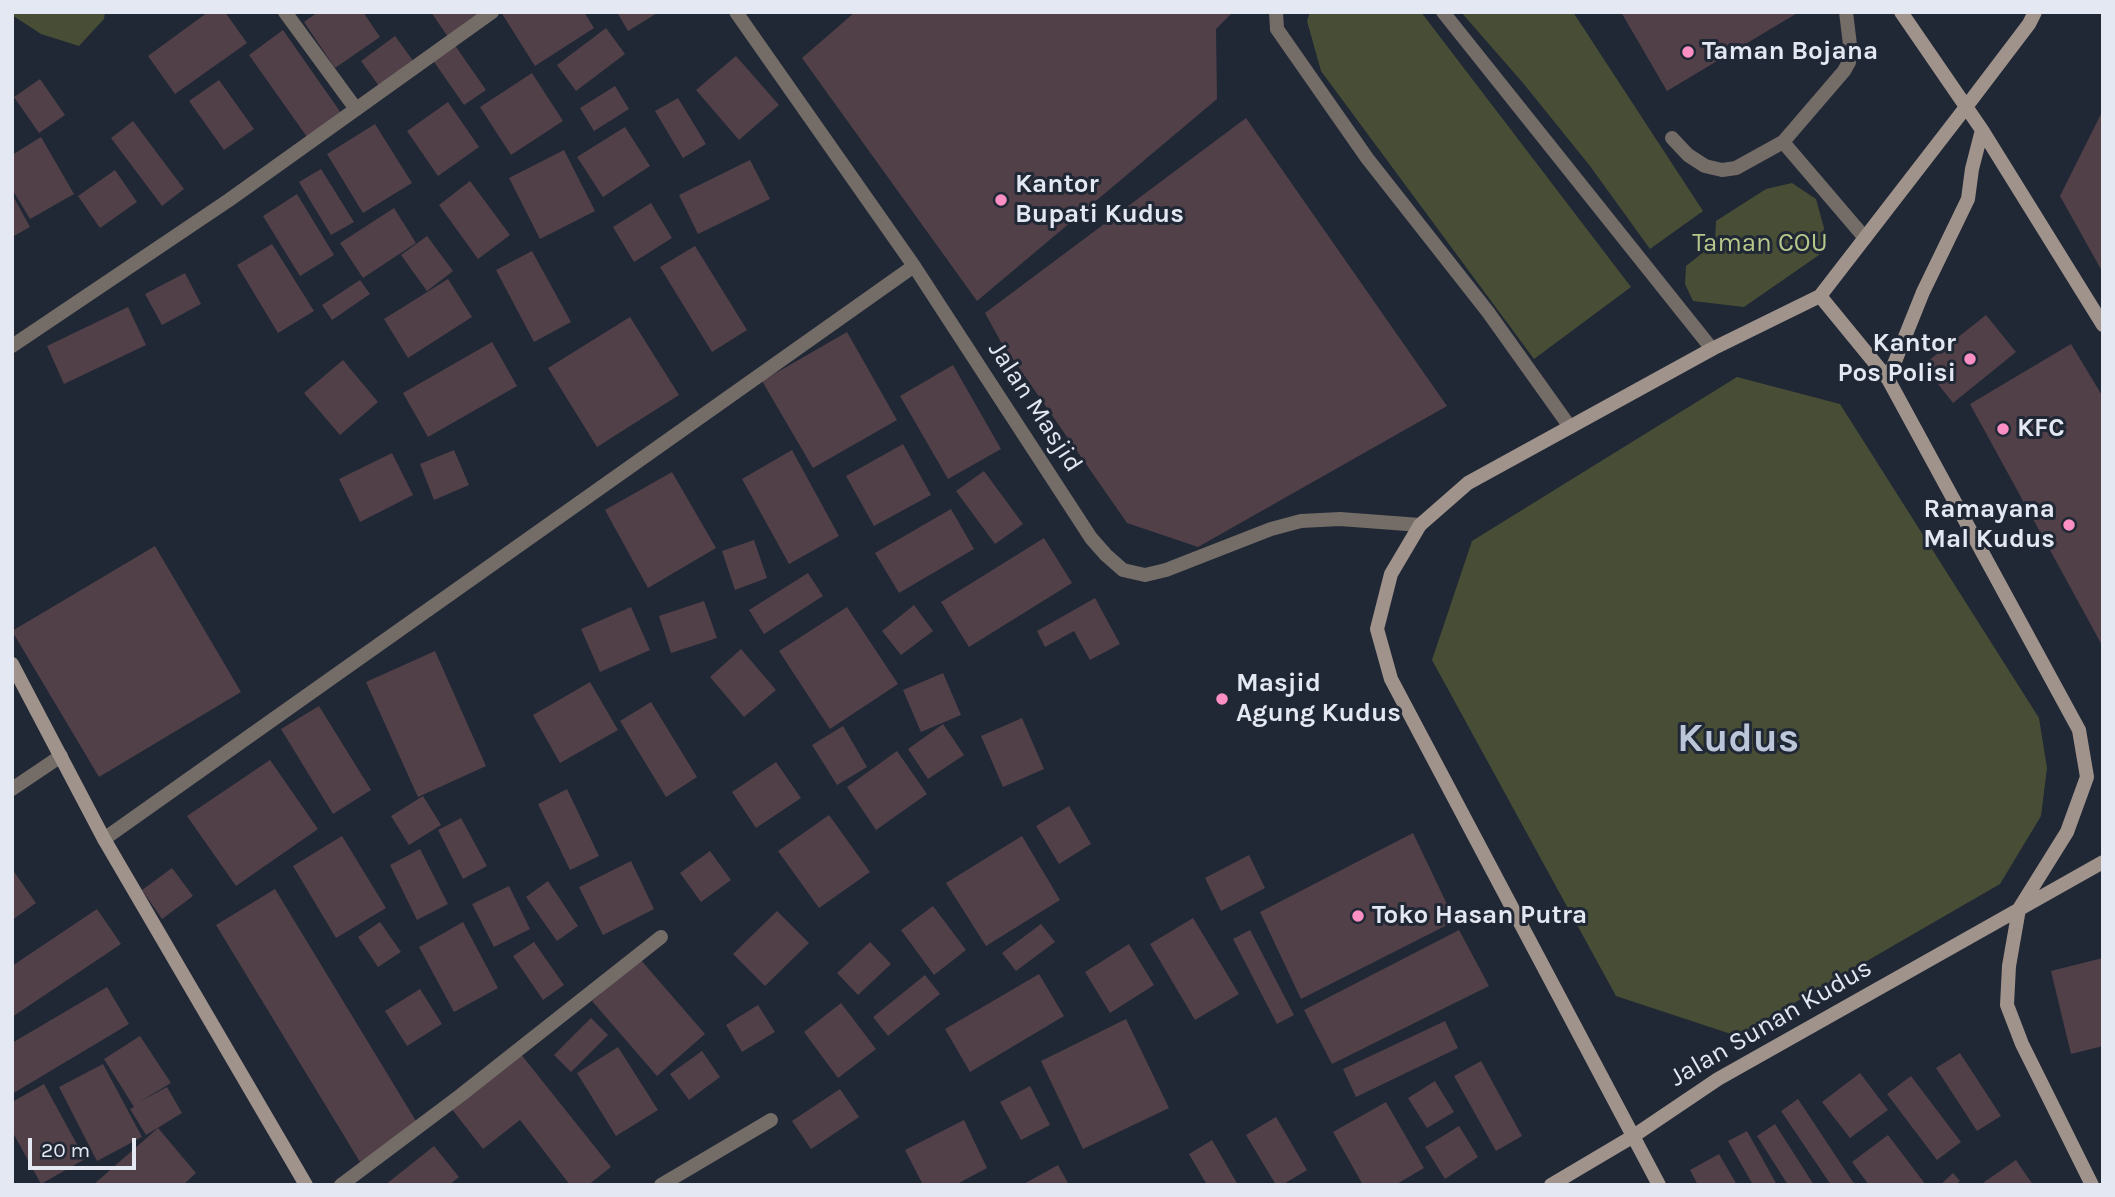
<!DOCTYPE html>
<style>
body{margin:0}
#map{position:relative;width:2115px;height:1197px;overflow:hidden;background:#202735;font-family:Karla,sans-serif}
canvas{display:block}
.frame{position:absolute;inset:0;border:14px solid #e3e8f2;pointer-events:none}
.scale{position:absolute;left:28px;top:1138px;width:108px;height:32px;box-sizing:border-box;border:4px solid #e3e8f2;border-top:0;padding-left:9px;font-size:21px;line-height:24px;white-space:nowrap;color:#e3e8f2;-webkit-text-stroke:5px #202735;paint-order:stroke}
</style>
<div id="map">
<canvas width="2115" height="1197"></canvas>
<div class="frame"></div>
<div class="scale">20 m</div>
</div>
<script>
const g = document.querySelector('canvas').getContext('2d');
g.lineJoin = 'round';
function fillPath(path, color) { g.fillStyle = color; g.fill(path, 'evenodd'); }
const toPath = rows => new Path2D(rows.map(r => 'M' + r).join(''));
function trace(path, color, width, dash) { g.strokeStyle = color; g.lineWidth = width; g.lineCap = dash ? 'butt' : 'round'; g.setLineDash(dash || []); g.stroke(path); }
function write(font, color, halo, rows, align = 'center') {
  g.font = font + ' Karla,sans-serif'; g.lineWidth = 6; g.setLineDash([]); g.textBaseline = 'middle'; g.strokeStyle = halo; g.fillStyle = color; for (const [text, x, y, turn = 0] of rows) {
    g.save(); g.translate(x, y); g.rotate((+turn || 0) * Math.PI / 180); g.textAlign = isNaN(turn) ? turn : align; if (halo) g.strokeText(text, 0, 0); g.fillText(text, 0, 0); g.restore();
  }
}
const green = toPath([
 [12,12,105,12,104,19,79,46,41,34,12,15],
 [1310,12,1421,12,1631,287,1534,359,1321,71,1307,21],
 [1461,12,1573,12,1703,211,1650,249,1590,166,1523,83],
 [1792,183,1816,199,1824,228,1819,255,1744,307,1693,301,1685,284,1686,266,1715,243,1716,221,1766,189],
 [1737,377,1840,404,2039,718,2047,768,2041,816,2000,884,1737,1036,1616,996,1432,660,1472,541]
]);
const building = toPath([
 [208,12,225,12,247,43,175,94,148,56],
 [318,12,363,12,380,37,335,68,304,22],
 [431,12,482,12,448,37],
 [501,12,584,12,594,28,535,66],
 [617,12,659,12,628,31],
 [855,12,1233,12,1216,29,1217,99,977,301,802,58],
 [1621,12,1799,12,1667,91],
 [606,28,625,54,576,91,557,65],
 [283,30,341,113,307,137,249,55],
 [395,36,414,62,379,86,361,61],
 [454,44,486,90,464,105,432,59],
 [736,56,779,105,739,140,696,90],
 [532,73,563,121,511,155,480,107],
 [40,79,65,115,39,133,14,97],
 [219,80,254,129,224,150,189,101],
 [615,86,629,109,594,131,580,108],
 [678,98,706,144,683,158,655,111],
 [448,102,479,147,438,176,407,131],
 [2103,110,2103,273,2060,196],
 [1246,118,1447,406,1198,547,1127,523,1001,342,985,313],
 [133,121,184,189,162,206,111,138],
 [375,124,412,183,363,213,327,154],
 [625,127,650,166,603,197,577,157],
 [41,137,74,194,30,219,12,189,12,155],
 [564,150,595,211,540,239,509,178],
 [750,160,770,199,698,234,679,195],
 [321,169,354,222,331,235,299,182],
 [115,170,137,202,100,228,78,196],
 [470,181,510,235,478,259,439,205],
 [12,194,30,227,12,237],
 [297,194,334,255,300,276,263,216],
 [651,203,672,238,634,262,613,227],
 [394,208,416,243,363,278,340,243],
 [427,236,453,271,427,291,401,255],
 [272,244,314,311,278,333,237,265],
 [695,246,747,330,712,352,660,267],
 [532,251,571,322,534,342,496,270],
 [185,273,201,304,162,325,145,294],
 [448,279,472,317,408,358,384,319],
 [360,280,370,294,332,320,322,305],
 [128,307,146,345,64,384,47,346],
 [1986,315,2016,352,1953,403,1923,365],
 [630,317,679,395,597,447,548,368],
 [847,332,897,420,813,468,762,381],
 [492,342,517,386,428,437,403,393],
 [2071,344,2103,397,2103,647,1970,404],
 [343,360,378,402,340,435,304,393],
 [953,365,1001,449,948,479,900,396],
 [903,444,931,495,874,526,846,476],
 [454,450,469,485,434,500,420,464],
 [792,450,839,536,789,564,742,479],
 [392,453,413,495,360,522,339,479],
 [984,471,1023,524,995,544,956,491],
 [672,472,716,548,648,588,605,510],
 [951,509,974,549,899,593,875,553],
 [1044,538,1072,583,969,647,941,602],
 [754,540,767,578,735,590,722,551],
 [155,546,241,692,99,777,12,631],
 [808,573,823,596,764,634,749,610],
 [1095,598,1120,644,1090,660,1074,631,1045,647,1037,631],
 [704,601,717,638,671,653,659,616],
 [914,605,933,631,901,655,882,631],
 [631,607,650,650,600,672,581,629],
 [847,607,898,684,830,729,779,651],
 [741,649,776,690,744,717,710,677],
 [435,651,486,766,418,797,366,682],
 [943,673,961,715,921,732,903,690],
 [590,682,618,730,560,763,533,715],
 [651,702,697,777,666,797,620,721],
 [319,706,371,790,333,814,281,729],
 [1022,718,1044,769,1003,787,981,736],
 [943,724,964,755,928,779,908,749],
 [843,726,867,767,837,785,812,745],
 [897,751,927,794,876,830,847,787],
 [270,760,318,829,236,886,187,816],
 [776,762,801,798,756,828,732,792],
 [567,789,599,856,570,870,538,804],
 [423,796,441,825,409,845,391,816],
 [1069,806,1091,844,1059,864,1036,826],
 [829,815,870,872,819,908,778,851],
 [461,818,487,866,463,879,438,830],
 [1413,833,1455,921,1301,999,1260,912],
 [342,836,386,908,336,938,293,866],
 [1022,836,1060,900,986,946,946,883],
 [420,849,448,904,417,920,390,865],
 [710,851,731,880,701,902,680,873],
 [1249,855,1265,888,1221,911,1205,878],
 [631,861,654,909,603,935,579,887],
 [172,868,193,896,162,919,142,890],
 [12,869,36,903,12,920],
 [548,881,578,926,557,941,526,897],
 [509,886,530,929,494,947,472,904],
 [275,889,419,1126,360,1162,216,925],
 [933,906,966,950,934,975,901,930],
 [97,909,121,944,12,1017,12,966],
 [777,911,809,943,765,986,733,954],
 [1193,918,1239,994,1195,1020,1150,944],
 [380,922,401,952,378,967,358,937],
 [463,922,498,988,454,1012,419,947],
 [1041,924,1055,942,1016,971,1002,953],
 [1250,930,1294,1015,1277,1024,1233,939],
 [1459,930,1489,986,1332,1064,1304,1010],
 [534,942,564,985,543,1000,513,956],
 [870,942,891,964,858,995,837,973],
 [1129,944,1154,985,1110,1013,1085,972],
 [2103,958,2103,1046,2071,1054,2051,971],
 [640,959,705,1034,657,1076,592,1001],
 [1039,974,1064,1016,970,1072,945,1029],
 [925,975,940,994,888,1036,873,1017],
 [107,987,129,1024,12,1094,12,1043],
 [420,989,442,1024,407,1046,385,1011],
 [841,1003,876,1049,838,1078,804,1032],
 [758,1005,775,1032,742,1052,726,1025],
 [591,1018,608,1035,571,1072,554,1055],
 [1126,1019,1169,1108,1083,1149,1041,1061],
 [1445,1021,1458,1048,1356,1097,1343,1069],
 [140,1036,171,1083,139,1102,167,1087,182,1113,146,1135,130,1109,134,1107,104,1059],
 [618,1047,658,1110,616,1136,577,1073],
 [702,1051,720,1077,689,1100,670,1074],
 [520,1053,611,1167,588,1185,570,1185,520,1120,483,1149,451,1108],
 [1960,1053,2001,1116,1977,1131,1936,1068],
 [1481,1061,1522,1136,1496,1151,1454,1076],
 [103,1064,142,1137,97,1161,59,1087],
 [1860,1073,1888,1110,1850,1138,1822,1102],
 [1911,1076,1961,1142,1937,1160,1887,1094],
 [1435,1081,1454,1112,1427,1128,1408,1098],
 [44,1084,85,1159,41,1184,12,1131,12,1102],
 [1030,1086,1050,1125,1021,1140,1000,1102],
 [840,1089,859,1117,811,1149,792,1121],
 [1798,1099,1855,1185,1831,1185,1781,1111],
 [1386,1102,1424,1168,1395,1185,1363,1185,1333,1132],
 [1276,1117,1307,1170,1282,1185,1276,1185,1246,1135],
 [964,1120,987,1168,955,1185,923,1185,905,1150],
 [1775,1124,1814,1185,1788,1185,1757,1136],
 [1459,1126,1478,1157,1445,1179,1425,1147],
 [158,1128,196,1173,183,1185,93,1185],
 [1747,1131,1777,1185,1753,1185,1728,1141],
 [1888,1135,1926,1185,1869,1185,1852,1162],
 [1212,1140,1238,1185,1207,1185,1189,1154],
 [434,1146,459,1177,449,1185,385,1185],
 [1719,1154,1737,1185,1698,1185,1690,1170],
 [2016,1160,2033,1185,1980,1185],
 [1058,1165,1069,1185,1022,1185],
 [1953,1173,1960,1181,1956,1185,1940,1185]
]);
const lane = toPath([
 [285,12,356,109],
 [1276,12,1277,29,1367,158,1488,312,1570,427],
 [1443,12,1712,349],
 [1672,138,1688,155,1705,166,1722,170,1736,168,1783,142,1844,71,1849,62,1851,53,1846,12],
 [1783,142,1865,238],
 [661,1185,771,1120]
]);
const street = toPath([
 [736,12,914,266,1091,538,1106,555,1123,570,1145,575,1166,570,1271,529,1301,521,1340,519,1420,525],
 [12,346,229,200,492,12],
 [12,789,61,756],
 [104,839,914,266],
 [341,1185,461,1095,661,937]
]);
const secondary = toPath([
 [1901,12,1982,130,2103,325],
 [1820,296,1888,379,2079,730,2087,777,2067,832,2019,909,2009,966,2007,1005,2022,1044,2092,1185],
 [1888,379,1923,292,1968,199,1972,169,1982,130],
 [12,664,104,839,306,1185],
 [1551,1185,1632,1137,1718,1079,2103,862],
 [1659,1185,1391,679,1377,629,1391,574,1420,525,1468,483,1712,349,1820,296,1966,107,2029,24,2035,12]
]);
const markers = [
 [1688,52,7,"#fc8fc3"],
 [1001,200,7,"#fc8fc3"],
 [1970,359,7,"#fc8fc3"],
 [2003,429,7,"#fc8fc3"],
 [2069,525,7,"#fc8fc3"],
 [1222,699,7,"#fc8fc3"],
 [1358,916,7,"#fc8fc3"]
];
const poiNames = [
 ["Taman Bojana",1702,52],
 ["Kantor",1015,185],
 ["Bupati Kudus",1015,215],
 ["Kantor",1956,344,"right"],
 ["Pos Polisi",1956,374,"right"],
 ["KFC",2017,429],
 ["Ramayana",2055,510,"right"],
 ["Mal Kudus",2055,540,"right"],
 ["Masjid",1236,684],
 ["Agung Kudus",1236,714],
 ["Toko Hasan Putra",1372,916]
];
const parkNames = [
 ["Taman COU",1760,244]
];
const streetNames = [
 ["Jalan Masjid",1035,407,57],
 ["Jalan Sunan Kudus",1771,1023,-30]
];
const townNames = [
 ["Kudus",1738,740]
];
fillPath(green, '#484e35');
fillPath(building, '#514048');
trace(lane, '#746c67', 14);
trace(street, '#746c67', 14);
trace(secondary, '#a0938b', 14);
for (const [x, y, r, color] of markers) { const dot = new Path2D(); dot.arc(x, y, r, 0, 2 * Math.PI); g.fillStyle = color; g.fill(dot); trace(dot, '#202735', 2.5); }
write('bold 26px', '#e3e8f2', '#202735', poiNames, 'left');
write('26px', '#b8c88a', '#202735', parkNames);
write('26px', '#e3e8f2', '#202735', streetNames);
write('bold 40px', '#bcc6d9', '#202735', townNames);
</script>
